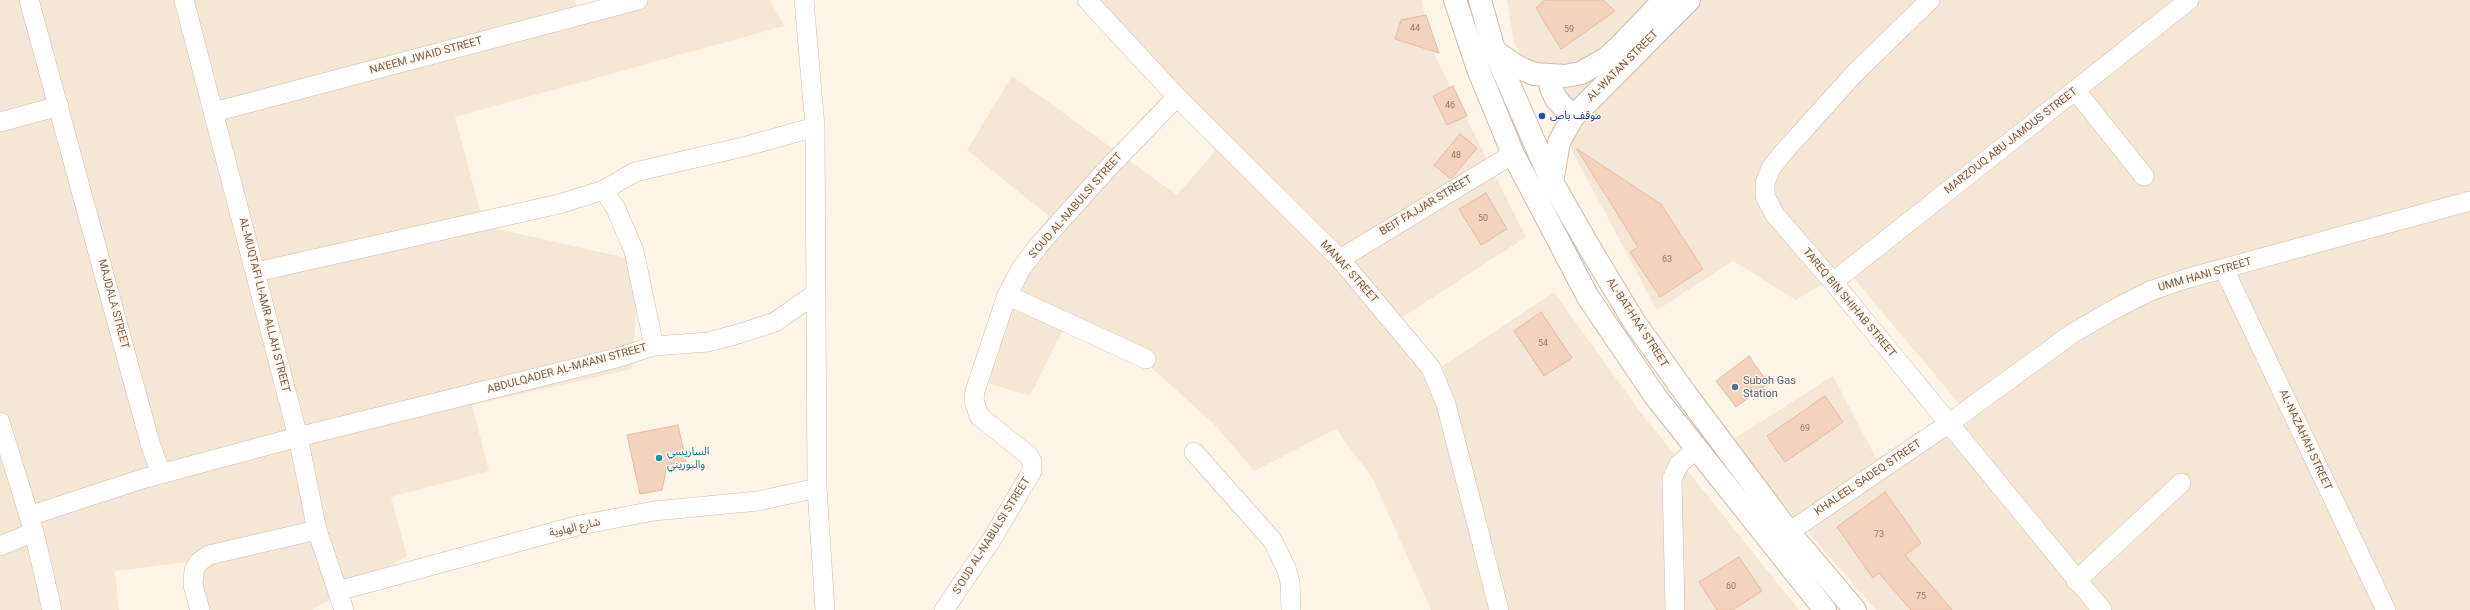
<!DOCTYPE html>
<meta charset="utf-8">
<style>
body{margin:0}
canvas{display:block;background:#fdf5e7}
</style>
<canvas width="2470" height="610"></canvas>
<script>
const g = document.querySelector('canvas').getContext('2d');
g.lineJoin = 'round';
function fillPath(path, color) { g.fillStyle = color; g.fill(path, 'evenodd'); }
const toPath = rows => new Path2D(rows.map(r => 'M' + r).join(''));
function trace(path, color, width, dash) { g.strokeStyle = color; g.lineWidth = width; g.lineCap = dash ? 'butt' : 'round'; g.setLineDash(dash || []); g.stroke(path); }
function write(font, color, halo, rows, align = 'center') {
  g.font = font + ' Roboto,"Noto Sans Arabic",sans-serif'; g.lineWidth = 3; g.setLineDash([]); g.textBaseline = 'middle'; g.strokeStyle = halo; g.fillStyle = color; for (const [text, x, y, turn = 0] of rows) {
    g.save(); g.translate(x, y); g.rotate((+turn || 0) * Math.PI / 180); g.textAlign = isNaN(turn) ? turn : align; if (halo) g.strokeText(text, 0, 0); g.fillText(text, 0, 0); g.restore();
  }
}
const residential = toPath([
 [0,0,575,0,579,12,633,0,770,0,784,26,455,117,484,226,640,261,632,369,472,405,489,471,391,497,407,556,312,610,201,610,186,562,115,571,119,610,0,610],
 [1090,0,1422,0,1429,44,1526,237,1401,318,1426,377,1554,292,1638,409,1799,610,1508,610,1508,606,1496,610,1431,610,1373,479,1336,429,1254,471,1216,426,1142,359,1065,325,1030,396,990,384,1001,302,1049,216,967,150,1012,76,1177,195,1215,151,1168,89],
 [1507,0,2470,0,2470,610,1876,610,1729,442,1833,376,1876,458,1973,420,1846,269,1796,300,1733,261,1657,310,1514,42]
]);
const building = toPath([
 [1545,0,1603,0,1615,11,1561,49,1536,8,1545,0],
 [1426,15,1439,53,1395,39,1401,20,1426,15],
 [1453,86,1467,116,1447,125,1433,96,1453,86],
 [1460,134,1477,148,1451,179,1434,165,1460,134],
 [1577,149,1661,204,1703,269,1660,297,1630,252,1638,247,1577,149],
 [1486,193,1507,229,1481,245,1459,209,1486,193],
 [1541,312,1572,358,1544,376,1514,331,1541,312],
 [1749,356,1768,383,1736,407,1716,381,1749,356],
 [1825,396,1843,422,1785,462,1767,436,1825,396],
 [678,425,686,461,667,465,662,490,640,494,627,435,678,425],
 [1885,492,1921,543,1905,555,1952,610,1911,610,1879,573,1873,578,1837,527,1885,492],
 [1739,557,1762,591,1733,610,1717,610,1699,582,1739,557]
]);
const minor = toPath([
 [29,0,150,443,161,474],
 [184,0,298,437,317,530,344,610],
 [804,0,815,127,817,488,825,610],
 [1087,0,1177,97,1340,259,1431,368,1446,404,1499,610],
 [1930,0,1854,74,1781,155,1771,168,1765,183,1765,196,1775,215,1833,282,2102,610],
 [2076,91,2144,176],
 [214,112,638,0],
 [0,122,59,106],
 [604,190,616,209,634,251,654,346],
 [1340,259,1513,154],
 [2224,269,2386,610],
 [256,272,559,204,604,190,635,172,747,146,815,127],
 [1833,282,2189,0],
 [1007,295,1146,359],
 [0,422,34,532,52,610],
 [1194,452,1273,541,1286,568,1290,582,1291,610],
 [29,516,142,479,298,437,616,358,654,346,708,342,738,334,775,322,815,294],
 [1789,532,1948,424,2073,333,2111,311,2150,291,2185,279,2470,201],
 [0,546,34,532],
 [2076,581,2181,483],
 [338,591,580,525,654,511,758,501,817,488],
 [200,610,193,585,194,570,199,562,209,555,317,530],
 [944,610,992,539,1032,471,1032,462,1028,455,979,416,974,400,975,391,1007,295,1021,269,1039,245,1109,167,1177,97],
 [1675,610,1672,479,1679,464,1697,449]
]);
const tertiary = toPath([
 [1455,0,1478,69,1513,154,1588,297,1655,396,1825,610],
 [1480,0,1494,50,1552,182,1592,252,1635,323,1685,393,1789,532,1855,610],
 [1494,51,1518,67,1534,74,1565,76,1581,73,1607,58,1618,48,1664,0],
 [1549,76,1551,88,1556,99,1573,117],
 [1552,182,1559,142,1573,117,1689,0]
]);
const markers = [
 [1542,116,4,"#1a4fb4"],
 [1735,387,4,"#5c6f8a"],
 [659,458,4,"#0f9aa8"]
];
const numberNames = [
 ["44",1415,29],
 ["59",1569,30],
 ["46",1450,106],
 ["48",1456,156],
 ["50",1483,219],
 ["63",1667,260],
 ["54",1543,344],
 ["69",1805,429],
 ["73",1879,535],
 ["60",1731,587],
 ["75",1921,597]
];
const streetNames = [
 ["NA'EEM JWAID STREET",426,56,-15],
 ["AL-WATAN STREET",1623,66,-45],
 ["MARZOUQ ABU JAMOUS STREET",2011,141,-38],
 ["S'OUD AL-NABULSI STREET",1076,206,-49],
 ["BEIT FAJJAR STREET",1426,206,-31],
 ["MANAF STREET",1349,272,48],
 ["UMM HANI STREET",2205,275,-16],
 ["TAREQ BIN SHIHAB STREET",1849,303,50],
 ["MAJDALA STREET",113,304,75],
 ["AL-MUQTAFI LI-AMR ALLAH STREET",264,305,76],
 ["AL-BAT-HAA’ STREET",1637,323,57],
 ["ABDULQADER AL-MA'ANI STREET",567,369,-15],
 ["AL-NAZAHAH STREET",2305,440,65],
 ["KHALEEL SADEQ STREET",1868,478,-34],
 ["شارع الهاوية",575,528,-13],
 ["S'OUD AL-NABULSI STREET",992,536,-58]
];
const transitNames = [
 ["موقف باص",1550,116]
];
const serviceNames = [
 ["Suboh Gas",1743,381],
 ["Station",1743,394]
];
const cultureNames = [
 ["الساريسي",667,452],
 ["والبوريني",667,465]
];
fillPath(residential, '#f5e7d5');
fillPath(building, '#f4d3bd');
trace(building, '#e7ba9d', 1);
trace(minor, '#cfbcac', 20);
trace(tertiary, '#cfbcac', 24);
trace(minor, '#fff', 19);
trace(tertiary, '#fff', 22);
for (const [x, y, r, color] of markers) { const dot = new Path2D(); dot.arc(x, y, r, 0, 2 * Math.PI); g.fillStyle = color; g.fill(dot); trace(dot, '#fff8ee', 1.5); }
write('9px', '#977967', null, numberNames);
write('11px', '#785b4a', '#fff8ee', streetNames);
write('11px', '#164399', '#fff8ee', transitNames, 'left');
write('11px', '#4e5e75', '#fff8ee', serviceNames, 'left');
write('11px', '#0d838f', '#fff8ee', cultureNames, 'left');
</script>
